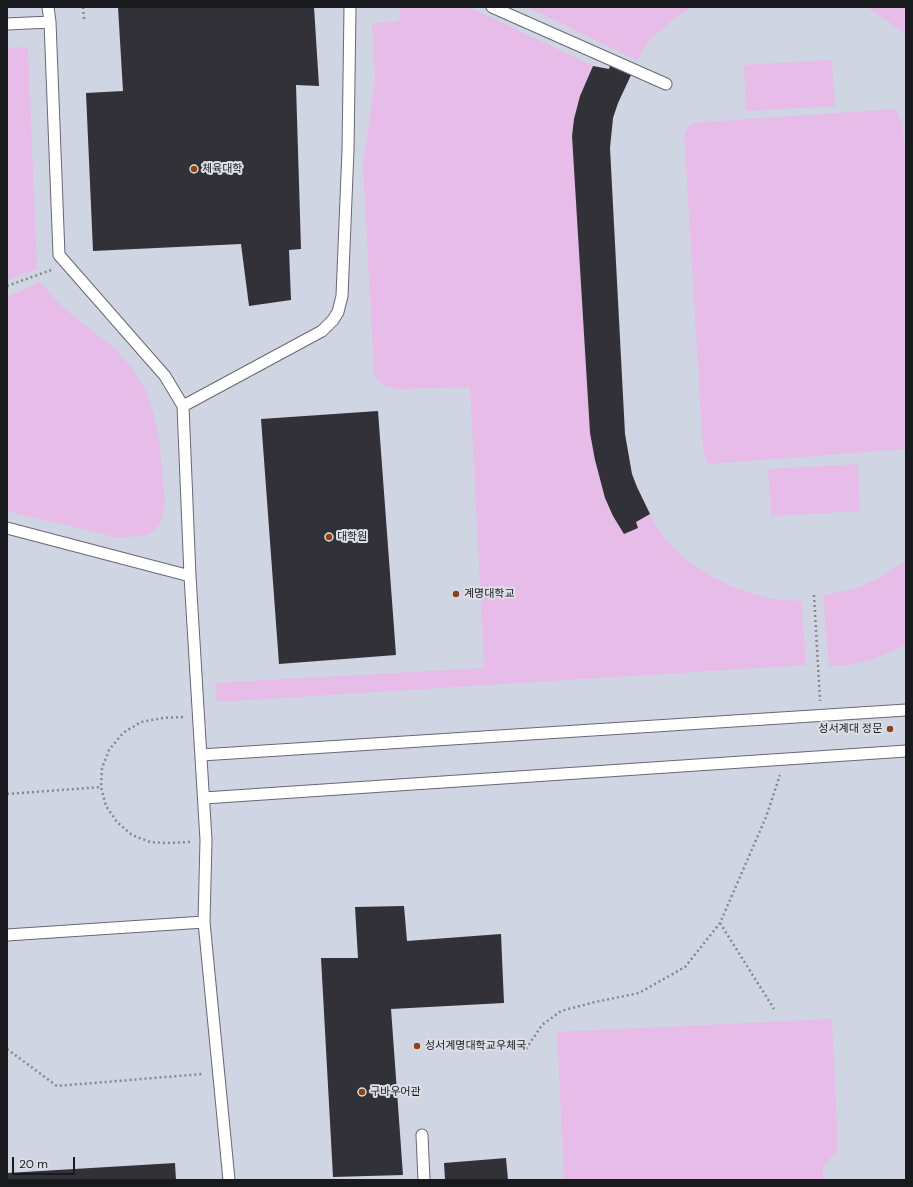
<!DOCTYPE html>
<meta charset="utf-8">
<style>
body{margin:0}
#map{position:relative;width:913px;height:1187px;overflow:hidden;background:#dddfe6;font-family:"DM Sans",sans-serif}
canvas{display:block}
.frame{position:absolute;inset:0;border:8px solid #191a1d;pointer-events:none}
.scale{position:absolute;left:12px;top:1157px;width:63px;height:18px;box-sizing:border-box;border:2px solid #191a1d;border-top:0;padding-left:5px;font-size:12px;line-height:14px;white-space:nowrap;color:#191a1d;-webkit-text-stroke:3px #dddfe6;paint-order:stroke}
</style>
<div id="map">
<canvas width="913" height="1187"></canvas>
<div class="frame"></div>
<div class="scale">20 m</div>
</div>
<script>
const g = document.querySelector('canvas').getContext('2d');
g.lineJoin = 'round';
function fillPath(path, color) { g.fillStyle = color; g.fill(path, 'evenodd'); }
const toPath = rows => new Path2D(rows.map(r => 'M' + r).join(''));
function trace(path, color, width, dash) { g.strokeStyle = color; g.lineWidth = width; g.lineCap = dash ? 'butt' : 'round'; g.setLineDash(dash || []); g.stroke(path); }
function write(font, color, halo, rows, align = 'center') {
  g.font = font + ' "DM Sans","Noto Sans KR",sans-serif'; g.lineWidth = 4; g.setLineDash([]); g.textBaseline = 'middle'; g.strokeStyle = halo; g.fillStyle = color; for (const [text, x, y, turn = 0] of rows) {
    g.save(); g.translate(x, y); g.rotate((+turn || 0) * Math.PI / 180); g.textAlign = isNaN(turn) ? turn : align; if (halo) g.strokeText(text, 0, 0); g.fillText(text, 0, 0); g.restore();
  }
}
const built = toPath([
 [7,7,906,7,906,1180,7,1180]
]);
const green = toPath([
 [400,7,469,7,593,66,580,96,574,119,572,136,590,433,595,460,605,498,613,516,624,534,638,528,636,522,650,514,656,526,665,539,683,558,709,575,737,589,772,599,801,601,806,665,217,702,215,683,484,668,470,387,397,389,385,386,379,382,374,374,363,164,375,80,372,24,399,21],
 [527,7,691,7,671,21,650,40,643,49,638,61],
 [867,7,906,7,906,36,899,29],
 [28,47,37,269,7,280,7,48],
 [832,60,835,106,746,111,744,65],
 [896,109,903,126,906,173,906,449,708,464,703,450,684,133,692,123],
 [40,282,61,306,115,349,132,368,146,391,155,419,160,446,165,501,160,525,147,535,119,538,7,511,7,297],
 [858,464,860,511,771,516,768,469],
 [906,561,906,645,871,660,847,665,829,666,823,595,855,589,879,578],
 [832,1019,838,1149,823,1167,823,1180,564,1180,557,1032]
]);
const building = toPath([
 [118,7,314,7,319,86,296,85,301,249,289,250,291,300,249,306,241,244,93,251,86,93,123,91],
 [611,61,632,73,618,103,613,118,610,148,625,434,632,474,637,487,650,514,636,522,638,528,624,534,613,516,605,498,595,460,590,433,572,136,574,119,580,96,593,66,609,69],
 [378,411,396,655,279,664,261,419],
 [404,906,407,941,501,934,504,1003,391,1009,403,1175,333,1177,321,958,358,958,355,907],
 [506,1158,508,1180,445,1180,444,1163],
 [175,1163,176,1180,7,1180,7,1173]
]);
const path = toPath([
 [83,7,84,19],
 [7,286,51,270],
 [814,595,820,701],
 [183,717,163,718,141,722,123,733,109,750,102,768,101,787,106,806,117,822,132,835,150,842,166,843,190,842],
 [7,794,101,787],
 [720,923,774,1009],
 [7,1049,57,1086,202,1074],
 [526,1049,542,1025,561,1011,595,1002,639,993,685,967,720,923,766,817,780,775]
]);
const service = toPath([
 [48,7,50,22,59,255,165,376,183,406,190,576,206,840,204,922,229,1180],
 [492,7,666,84],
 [7,24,50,22],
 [183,406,322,331,333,320,338,312,342,296,348,150,350,7],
 [7,528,190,576],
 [201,755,906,710],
 [204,798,906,751],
 [7,935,204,922],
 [422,1135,424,1180]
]);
const markers = [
 [194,169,4,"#89441b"],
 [329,537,4,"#89441b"],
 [456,594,4,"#89441b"],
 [890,729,4,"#89441b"],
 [417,1046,4,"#89441b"],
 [362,1092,4,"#89441b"]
];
const poiNames = [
 ["체육대학",202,169],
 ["대학원",337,537],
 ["계명대학교",464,594],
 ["성서계대 정문",882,729,"right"],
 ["성서계명대학교우체국",425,1046],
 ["구바우어관",370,1092]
];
fillPath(built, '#d0d5e3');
fillPath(green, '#e7bce9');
fillPath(building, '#323137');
trace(service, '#67696f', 13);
trace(path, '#85878c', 2.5, [2, 3]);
trace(service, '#fff', 11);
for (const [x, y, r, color] of markers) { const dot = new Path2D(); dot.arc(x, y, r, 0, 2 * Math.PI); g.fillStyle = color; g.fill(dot); trace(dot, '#dddfe6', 1.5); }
write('11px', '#191a1d', '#dddfe6', poiNames, 'left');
</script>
